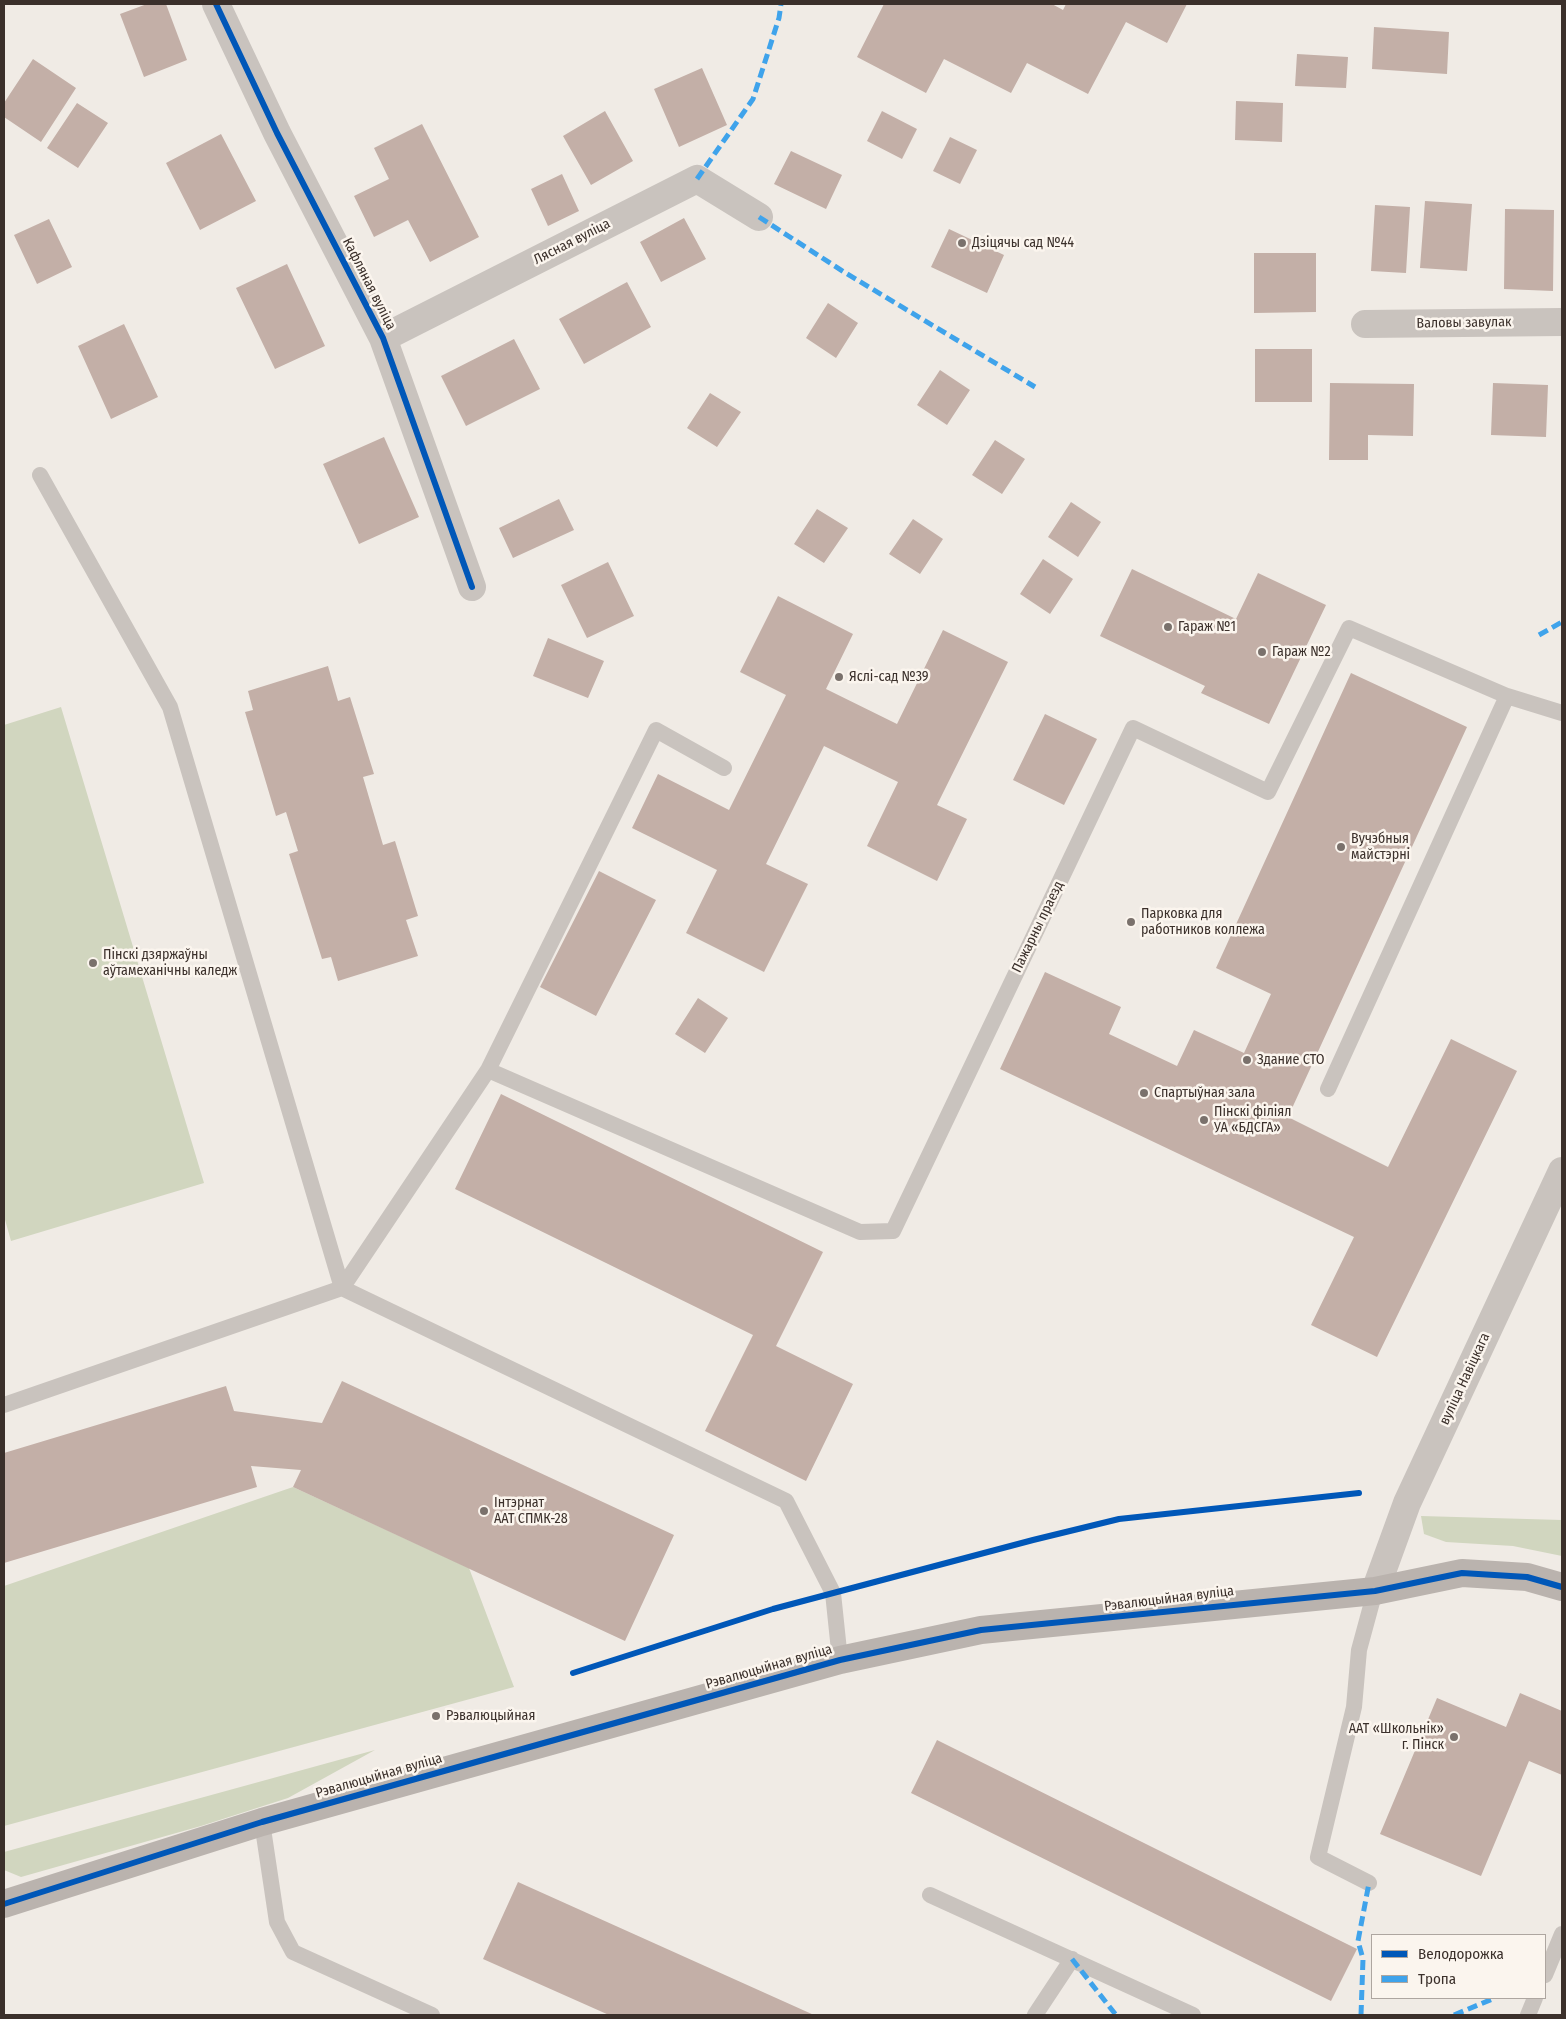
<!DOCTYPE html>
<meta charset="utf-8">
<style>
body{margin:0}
#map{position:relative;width:1566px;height:2019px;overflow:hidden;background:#f0ebe5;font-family:"Fira Sans Condensed",sans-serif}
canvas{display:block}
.frame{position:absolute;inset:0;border:5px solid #3b302b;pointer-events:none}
.legend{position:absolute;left:1371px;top:1934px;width:175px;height:65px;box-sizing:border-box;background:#fbf5ee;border:1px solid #aea6a0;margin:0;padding:6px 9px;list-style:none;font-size:15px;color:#3b302b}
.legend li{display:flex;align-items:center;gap:10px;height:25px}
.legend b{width:25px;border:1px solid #aea6a0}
</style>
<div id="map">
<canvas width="1566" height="2019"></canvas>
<div class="frame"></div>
<ul class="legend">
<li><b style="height:6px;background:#0057b8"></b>Велодорожка</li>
<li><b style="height:6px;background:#3fa3eb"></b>Тропа</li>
</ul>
</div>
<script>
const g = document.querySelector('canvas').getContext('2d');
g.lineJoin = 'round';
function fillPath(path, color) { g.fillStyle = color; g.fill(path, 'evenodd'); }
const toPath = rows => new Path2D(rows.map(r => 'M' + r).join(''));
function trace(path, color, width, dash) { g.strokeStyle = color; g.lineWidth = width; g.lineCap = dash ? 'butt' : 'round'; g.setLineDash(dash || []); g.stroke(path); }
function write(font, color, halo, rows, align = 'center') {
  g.font = font + ' "Fira Sans Condensed",sans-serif'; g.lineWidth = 5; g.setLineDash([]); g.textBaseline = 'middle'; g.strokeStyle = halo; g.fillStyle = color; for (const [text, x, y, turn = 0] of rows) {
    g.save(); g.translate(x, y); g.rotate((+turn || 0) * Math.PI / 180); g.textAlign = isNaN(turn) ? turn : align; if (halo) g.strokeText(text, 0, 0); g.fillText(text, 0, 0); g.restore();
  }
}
const green = toPath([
 [61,707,204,1183,11,1241,4,1216,4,725],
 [293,1487,469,1568,514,1687,4,1826,4,1586],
 [1421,1516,1562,1520,1562,1556,1513,1546,1446,1542,1424,1534],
 [375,1750,288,1798,201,1826,21,1877,4,1870,4,1852]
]);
const building = toPath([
 [147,4,166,4,187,60,144,77,120,14],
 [884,4,1052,4,1063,10,1066,4,1187,4,1167,43,1126,22,1088,94,1027,63,1011,93,944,59,926,93,857,57],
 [1374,27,1449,32,1447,74,1372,69],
 [1297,54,1348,57,1346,88,1295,86],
 [33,59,76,88,41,142,4,117,4,103],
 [702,68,727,125,679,147,654,89],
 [1236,101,1283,103,1282,142,1235,140],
 [77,103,108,123,78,168,47,148],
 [605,111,633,161,591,185,563,136],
 [882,111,917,129,902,159,867,141],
 [422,124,479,237,430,262,408,220,374,237,354,196,389,179,374,148],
 [221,134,256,201,200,230,166,163],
 [950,137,977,150,960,184,933,171],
 [791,151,842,175,826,209,774,184],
 [562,174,579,211,548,226,531,189],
 [1425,201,1472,204,1467,271,1420,268],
 [1375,205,1410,207,1406,273,1371,271],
 [1505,209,1554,210,1553,291,1504,289],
 [684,218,706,259,661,282,640,242],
 [49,219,72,267,37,284,14,235],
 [949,229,1004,255,987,293,931,267],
 [1254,253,1316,253,1316,312,1254,313],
 [287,264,325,346,275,369,236,288],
 [627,282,651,327,584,364,559,319],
 [828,303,858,323,836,358,806,338],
 [124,324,158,397,111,419,78,346],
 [514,339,540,389,466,426,441,376],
 [1255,349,1312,349,1312,402,1255,402],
 [940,370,970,390,947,425,917,405],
 [1330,383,1414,384,1413,436,1368,435,1368,460,1329,460],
 [1493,383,1548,385,1546,437,1491,435],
 [710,393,741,412,717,447,687,428],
 [384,437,419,517,359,544,323,464],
 [995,440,1025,459,1002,494,972,475],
 [559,499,574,530,513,558,499,528],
 [1071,502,1101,522,1078,557,1048,537],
 [817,509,848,528,824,563,794,544],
 [913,519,943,539,920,574,889,554],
 [1043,559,1073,579,1050,614,1020,594],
 [608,562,634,616,587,638,561,585],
 [1132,569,1236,619,1258,573,1326,605,1269,724,1201,693,1205,686,1100,636],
 [778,596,853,634,826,689,897,724,943,630,1008,662,937,805,967,819,937,881,867,846,898,782,824,746,766,864,808,884,764,972,686,933,717,870,632,828,658,774,729,810,786,695,740,672],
 [548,638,604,661,588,698,533,676],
 [328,666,338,701,350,697,374,774,363,777,383,845,395,841,418,916,406,920,418,956,338,981,331,957,322,959,289,854,298,851,286,812,276,816,245,712,253,710,248,691],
 [1351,673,1467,727,1288,1117,1388,1167,1451,1039,1517,1071,1377,1357,1311,1325,1354,1237,1000,1069,1045,972,1121,1007,1109,1034,1177,1066,1194,1030,1244,1053,1271,994,1216,968],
 [1045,714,1097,739,1064,805,1013,780],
 [599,871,656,900,596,1016,540,987],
 [698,998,728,1018,705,1053,675,1034],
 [501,1094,823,1252,776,1346,853,1384,806,1481,705,1431,753,1335,455,1189],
 [342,1381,674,1535,625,1641,293,1487,301,1470,251,1466,257,1487,4,1563,4,1453,226,1386,234,1411,322,1423],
 [1520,1693,1562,1711,1562,1775,1529,1761,1481,1876,1380,1834,1437,1698,1506,1727],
 [937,1740,1357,1949,1331,2001,911,1793],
 [518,1882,814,2015,609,2015,483,1959]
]);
const lane = toPath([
 [40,475,170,707,342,1288,786,1501,833,1593,840,1660],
 [488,1070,656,730,724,768],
 [1328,1089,1507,696],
 [4,1405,342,1288,488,1070,860,1232,893,1231,1133,728,1268,792,1349,628,1507,696,1562,713],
 [262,1822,277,1922,293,1952,432,2015],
 [1369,1883,1318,1857,1354,1707,1359,1650,1375,1591],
 [930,1895,1193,2015],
 [1545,1975,1562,1934],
 [1035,2015,1072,1959],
 [1528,2015,1535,1998]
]);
const street = toPath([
 [216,4,277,133,383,338,472,587],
 [1365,324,1562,322],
 [383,338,697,179,759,217],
 [1375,1591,1407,1503,1562,1171]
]);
const secondary = toPath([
 [4,1904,262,1822,840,1660,981,1630,1375,1591,1462,1573,1527,1577,1562,1587]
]);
const quiet = toPath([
 [697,179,753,99,779,18,781,4],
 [759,217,844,272,1035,387],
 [1539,635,1562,622],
 [1072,1959,1116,2015],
 [1361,2015,1363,1959,1358,1941,1369,1883],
 [1454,2015,1495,1998]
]);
const cycleway = toPath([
 [216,4,277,133,383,338,472,587],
 [573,1673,773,1609,1033,1540,1119,1519,1359,1493],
 [4,1904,262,1822,840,1660,981,1630,1375,1591,1462,1573,1527,1577,1562,1587]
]);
const markers = [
 [962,243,5,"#7a716c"],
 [1168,627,5,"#7a716c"],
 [1262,652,5,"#7a716c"],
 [839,677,5,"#7a716c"],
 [1341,847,5,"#7a716c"],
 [1131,922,5,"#7a716c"],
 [93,963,5,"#7a716c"],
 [1247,1060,5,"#7a716c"],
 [1144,1093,5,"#7a716c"],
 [1204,1120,5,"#7a716c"],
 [484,1511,5,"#7a716c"],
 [436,1716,5,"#7a716c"],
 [1454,1737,5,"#7a716c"]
];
const streetNames = [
 ["Лясная вуліца",572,242,-27],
 ["Кафляная вуліца",369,284,63],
 ["Валовы завулак",1464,323,-1],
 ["Пажарны праезд",1038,927,-64],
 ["вуліца Навіцкага",1465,1379,-65],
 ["Рэвалюцыйная вуліца",1169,1599,-7],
 ["Рэвалюцыйная вуліца",769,1667,-16],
 ["Рэвалюцыйная вуліца",379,1776,-16]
];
const poiNames = [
 ["Дзіцячы сад №44",972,243],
 ["Гараж №1",1178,627],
 ["Гараж №2",1272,652],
 ["Яслі-сад №39",849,677],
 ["Вучэбныя",1351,839],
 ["майстэрні",1351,855],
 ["Парковка для",1141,914],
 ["работников коллежа",1141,930],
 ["Пінскі дзяржаўны",103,955],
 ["аўтамеханічны каледж",103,971],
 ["Здание СТО",1257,1060],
 ["Спартыўная зала",1154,1093],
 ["Пінскі філіял",1214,1112],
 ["УА «БДСГА»",1214,1128],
 ["Інтэрнат",494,1503],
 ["ААТ СПМК-28",494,1519],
 ["Рэвалюцыйная",446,1716],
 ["ААТ «Школьнік»",1444,1729,"right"],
 ["г. Пінск",1444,1745,"right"]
];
fillPath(green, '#d1d6bf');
fillPath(building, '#c3afa7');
trace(lane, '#c9c3be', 16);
trace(street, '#c9c3be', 28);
trace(secondary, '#bab3ae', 28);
trace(quiet, '#3fa3eb', 5, [10, 5]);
trace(cycleway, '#0057b8', 6);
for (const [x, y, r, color] of markers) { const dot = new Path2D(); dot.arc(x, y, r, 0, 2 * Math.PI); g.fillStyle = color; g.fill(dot); trace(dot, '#fbf5ee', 2); }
write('14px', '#3b302b', '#fbf5ee', streetNames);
write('14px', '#3b302b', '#fbf5ee', poiNames, 'left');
</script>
